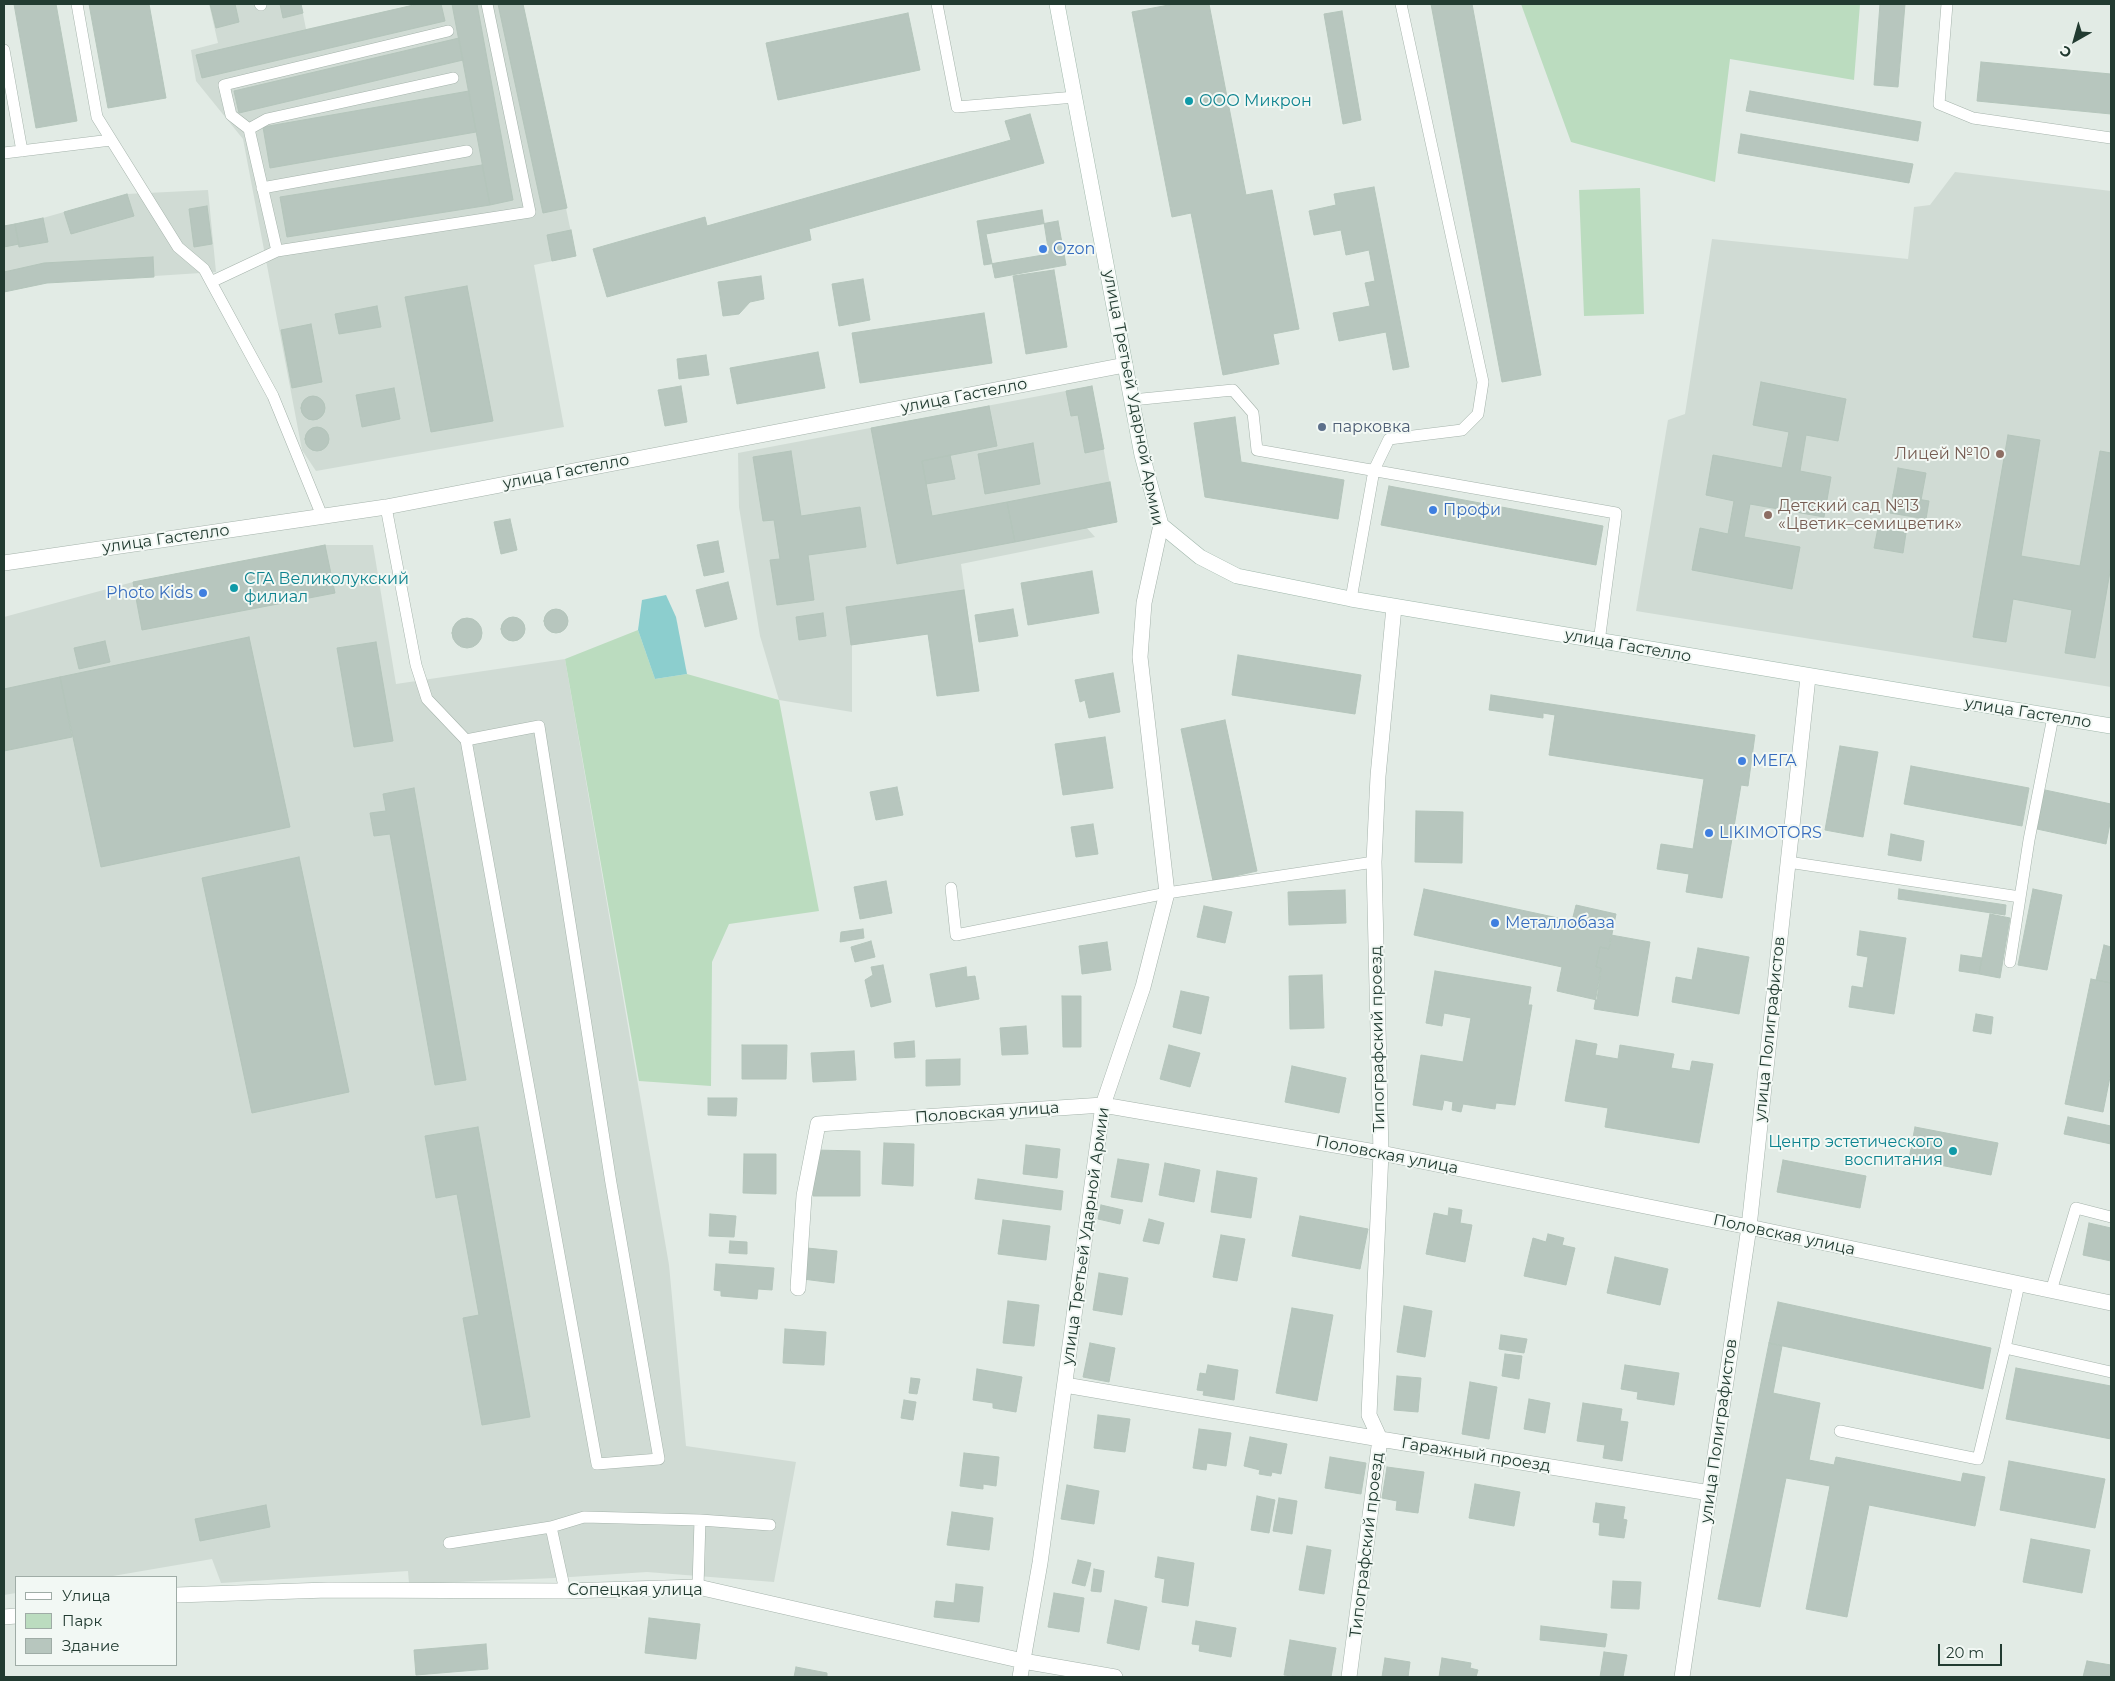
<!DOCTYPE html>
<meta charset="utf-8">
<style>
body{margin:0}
#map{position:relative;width:2115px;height:1681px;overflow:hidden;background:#e2ebe5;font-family:Montserrat,sans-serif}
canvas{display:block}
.frame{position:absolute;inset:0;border:5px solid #223b31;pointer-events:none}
.legend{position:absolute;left:15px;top:1576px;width:162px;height:90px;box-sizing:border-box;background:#f2f8f4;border:1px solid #9faca6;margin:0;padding:6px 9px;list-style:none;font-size:15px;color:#223b31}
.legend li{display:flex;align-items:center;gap:10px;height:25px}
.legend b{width:25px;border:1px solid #9faca6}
.north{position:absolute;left:2050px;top:15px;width:50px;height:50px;-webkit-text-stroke:4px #f2f8f4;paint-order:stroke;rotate:218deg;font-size:14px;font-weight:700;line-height:20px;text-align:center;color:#223b31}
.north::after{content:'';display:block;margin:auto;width:18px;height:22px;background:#223b31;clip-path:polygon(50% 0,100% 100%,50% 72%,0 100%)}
.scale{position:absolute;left:1938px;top:1644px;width:64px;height:22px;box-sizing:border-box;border:2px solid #223b31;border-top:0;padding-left:6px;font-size:15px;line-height:18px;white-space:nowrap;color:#223b31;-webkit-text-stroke:4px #f2f8f4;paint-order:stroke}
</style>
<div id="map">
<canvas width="2115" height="1681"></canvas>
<div class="frame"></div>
<ul class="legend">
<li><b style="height:6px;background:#fff"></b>Улица</li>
<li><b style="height:14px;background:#bbdcbf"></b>Парк</li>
<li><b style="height:14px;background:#b7c6be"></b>Здание</li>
</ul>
<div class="north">С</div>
<div class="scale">20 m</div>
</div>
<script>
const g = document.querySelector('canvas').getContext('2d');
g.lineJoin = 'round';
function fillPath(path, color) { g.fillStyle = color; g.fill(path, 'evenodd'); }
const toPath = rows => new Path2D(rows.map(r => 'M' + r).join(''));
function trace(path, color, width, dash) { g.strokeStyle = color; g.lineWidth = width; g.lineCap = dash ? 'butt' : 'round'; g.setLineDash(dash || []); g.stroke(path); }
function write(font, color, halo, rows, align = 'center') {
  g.font = font + ' Montserrat,sans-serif'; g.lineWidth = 4; g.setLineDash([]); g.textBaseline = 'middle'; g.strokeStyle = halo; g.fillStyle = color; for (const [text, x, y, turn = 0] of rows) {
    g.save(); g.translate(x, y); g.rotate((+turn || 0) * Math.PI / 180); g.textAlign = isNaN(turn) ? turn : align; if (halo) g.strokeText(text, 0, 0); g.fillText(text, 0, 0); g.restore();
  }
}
const built = toPath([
 [209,4,301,4,306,29,418,4,523,4,576,256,534,265,564,427,316,471,302,450,243,139,196,81,191,50,218,43],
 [1955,172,2111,191,2111,687,1636,611,1668,420,1685,414,1712,239,1908,259,1914,207,1930,205],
 [208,190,216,272,47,283,4,292,4,226,43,218,127,194],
 [1092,386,1117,522,1087,528,1095,537,961,564,979,691,937,696,928,634,852,645,852,712,779,700,760,636,739,507,738,453],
 [325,545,373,545,396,684,565,659,669,1265,686,1446,796,1462,774,1582,647,1572,555,1578,409,1584,408,1571,221,1583,212,1559,107,1577,16,1577,16,1593,4,1595,4,617,133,582]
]);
const green = toPath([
 [1521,4,1860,4,1854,80,1730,59,1715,182,1571,142],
 [1640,188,1644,314,1584,316,1579,190],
 [638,630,655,679,687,674,779,700,819,911,729,924,712,962,711,1086,639,1081,565,659]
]);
const water = toPath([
 [666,595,676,617,687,674,655,679,638,630,642,600]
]);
const building = toPath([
 [14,4,56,4,77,121,36,128,14,4],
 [89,4,149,4,166,98,108,108,89,4],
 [210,4,235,4,239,22,216,28,210,4],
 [280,4,301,4,303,13,283,18,280,4],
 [418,4,441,4,445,21,202,78,196,55,418,4],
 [452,4,477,4,513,200,490,205,452,4],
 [498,4,523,4,567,208,543,213,498,4],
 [1174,4,1209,4,1246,195,1272,190,1299,329,1273,334,1279,364,1223,375,1191,213,1172,217,1132,12,1174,4],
 [1431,4,1472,4,1541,375,1502,382,1431,4],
 [1880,4,1905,4,1898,87,1874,85,1880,4],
 [1342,11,1361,120,1343,124,1324,14,1342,11],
 [908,13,920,70,778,100,766,43,908,13],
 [459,38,463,60,239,113,234,91,459,38],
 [1981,62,2111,74,2111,114,1977,101,1981,62],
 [469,91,476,132,270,168,263,127,469,91],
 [1750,91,1921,122,1918,141,1746,111,1750,91],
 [1030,114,1044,163,809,229,811,240,607,297,593,249,705,217,707,226,1011,140,1005,121,1030,114],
 [1741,134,1913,164,1909,183,1738,153,1741,134],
 [482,165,490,205,287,237,280,197,482,165],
 [1374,187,1409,367,1393,370,1386,332,1339,341,1333,313,1370,306,1365,283,1375,281,1369,250,1346,255,1341,230,1314,235,1309,211,1336,205,1334,194,1374,187],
 [127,194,134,216,71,234,64,212,127,194],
 [207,206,212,244,194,247,189,209,207,206],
 [1042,210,1049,254,984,265,977,221,1042,210],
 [43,218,48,242,19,247,15,224,43,218],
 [1058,221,1066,265,995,278,986,234,1058,221],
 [15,224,19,244,4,247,4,226,15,224],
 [571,230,576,256,552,261,547,235,571,230],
 [153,257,154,277,47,283,4,292,4,272,44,263,153,257],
 [1054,270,1067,347,1026,354,1013,276,1054,270],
 [761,276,764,299,750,302,739,314,723,316,718,282,761,276],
 [863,279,870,320,839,326,832,284,863,279],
 [467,286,493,421,431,432,405,297,467,286],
 [377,306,381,327,339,334,335,314,377,306],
 [984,313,992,363,860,383,852,333,984,313],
 [311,324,322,382,292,388,281,330,311,324],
 [818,352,825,388,737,404,730,368,818,352],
 [706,355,709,375,679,379,677,359,706,355],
 [1761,382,1846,399,1838,441,1806,435,1800,471,1831,477,1824,517,1750,504,1744,537,1800,547,1792,589,1692,570,1700,528,1728,534,1734,501,1706,495,1713,455,1782,468,1789,432,1753,425,1761,382],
 [681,386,687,422,665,426,658,390,681,386],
 [1092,386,1104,449,1085,453,1078,415,1071,416,1066,391,1092,386],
 [394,388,400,419,362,427,356,395,394,388],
 '301 408a12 12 0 1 1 24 0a12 12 0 1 1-24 0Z',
 [989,406,997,446,922,461,932,516,1007,502,1015,542,897,564,871,428,989,406],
 [1235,417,1241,462,1344,480,1338,519,1205,497,1194,423,1235,417],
 '305 439a12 12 0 1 1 24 0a12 12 0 1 1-24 0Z',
 [2008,435,2040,440,2021,556,2080,566,2100,451,2111,453,2111,566,2095,658,2065,653,2072,610,2013,599,2006,642,1973,637,2008,435],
 [1033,443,1040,484,985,494,978,454,1033,443],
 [791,451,801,516,860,507,866,547,808,555,814,600,777,605,770,560,780,559,774,520,763,521,753,457,791,451],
 [950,455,955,479,926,484,922,461,950,455],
 [1898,468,1926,473,1921,500,1893,495,1898,468],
 [1110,482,1117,522,1015,542,1007,502,1110,482],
 [1389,486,1603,526,1596,565,1381,525,1389,486],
 [1893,495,1929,501,1926,519,1890,513,1893,495],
 [510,519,517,550,501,554,494,522,510,519],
 [1878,528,1906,533,1903,553,1874,548,1878,528],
 [718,541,724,572,704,576,697,545,718,541],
 [325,545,335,593,142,630,133,582,325,545],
 [1092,571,1099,613,1028,625,1021,583,1092,571],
 [728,582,737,619,705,627,696,590,728,582],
 [964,590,979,691,937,696,928,634,851,645,846,607,964,590],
 '544 621a12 12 0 1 1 24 0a12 12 0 1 1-24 0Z',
 [1013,609,1018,636,979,642,975,615,1013,609],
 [823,613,826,636,799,640,796,617,823,613],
 '501 629a12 12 0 1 1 24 0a12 12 0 1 1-24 0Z',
 '452 633a15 15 0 1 1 30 0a15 15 0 1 1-30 0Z',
 [249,637,290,827,101,867,60,677,249,637],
 [105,641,110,662,79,669,74,648,105,641],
 [376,642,393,741,354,747,337,648,376,642],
 [1238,655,1361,675,1355,714,1232,695,1238,655],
 [1113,673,1120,712,1089,718,1085,700,1080,702,1075,680,1113,673],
 [60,677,72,737,4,751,4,689,60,677],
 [1491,695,1755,735,1748,786,1741,785,1722,898,1686,892,1689,874,1657,869,1661,844,1693,849,1704,779,1549,755,1555,715,1543,713,1543,718,1489,710,1491,695],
 [1225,720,1257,871,1213,881,1181,729,1225,720],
 [1105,737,1113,788,1063,795,1055,744,1105,737],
 [1840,746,1878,752,1863,837,1825,830,1840,746],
 [1911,766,2029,788,2022,826,1904,804,1911,766],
 [897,787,903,815,876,820,870,792,897,787],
 [414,788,466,1080,435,1085,390,834,374,836,370,813,386,811,383,794,414,788],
 [2045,790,2111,804,2111,818,2106,844,2037,829,2045,790],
 [1416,811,1463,812,1462,863,1415,862,1416,811],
 [1093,824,1098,854,1076,857,1071,827,1093,824],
 [1891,834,1924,841,1921,861,1888,855,1891,834],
 [299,857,349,1092,252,1113,202,878,299,857],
 [886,881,892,913,860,919,854,887,886,881],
 [1424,889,1572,921,1576,905,1616,914,1609,949,1600,947,1596,967,1601,968,1597,1000,1557,991,1562,967,1414,935,1424,889],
 [1899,889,2006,905,2005,915,1898,899,1899,889],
 [2033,889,2062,895,2047,970,2018,965,2033,889],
 [1345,890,1346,923,1289,925,1288,892,1345,890],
 [1204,906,1232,912,1225,943,1197,937,1204,906],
 [1990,914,2010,918,2000,978,1979,974,1990,914],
 [863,929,864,938,840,942,841,932,863,929],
 [1860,931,1906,938,1894,1014,1849,1007,1852,986,1863,988,1868,957,1857,955,1860,931],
 [1611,935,1650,942,1638,1016,1594,1009,1601,968,1596,967,1600,947,1609,949,1611,935],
 [871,941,875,957,855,962,851,947,871,941],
 [1107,942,1111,970,1082,974,1079,946,1107,942],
 [2104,945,2111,947,2111,983,2096,980,2104,945],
 [1698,948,1749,957,1739,1014,1672,1002,1676,977,1692,980,1698,948],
 [1961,955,1982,958,1979,974,1959,971,1961,955],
 [883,965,891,1002,871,1007,865,980,873,975,871,967,883,965],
 [966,967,967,977,975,976,979,999,936,1007,930,974,966,967],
 [1435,971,1531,987,1528,1005,1532,1005,1515,1105,1496,1103,1495,1109,1463,1104,1461,1112,1452,1110,1453,1102,1444,1100,1442,1110,1413,1105,1421,1055,1463,1062,1471,1018,1444,1013,1442,1026,1426,1023,1435,971],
 [1322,975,1324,1028,1290,1029,1289,976,1322,975],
 [2091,979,2111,983,2111,1072,2103,1112,2065,1104,2091,979],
 [1181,991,1209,997,1201,1034,1173,1027,1181,991],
 [1062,996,1081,996,1081,1047,1063,1047,1062,996],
 [1976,1014,1993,1017,1991,1034,1973,1031,1976,1014],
 [1026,1026,1028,1054,1002,1055,1000,1028,1026,1026],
 [1576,1040,1597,1044,1595,1055,1618,1059,1620,1045,1674,1054,1671,1068,1690,1071,1692,1061,1713,1064,1699,1143,1605,1127,1608,1108,1565,1101,1576,1040],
 [914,1041,915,1057,895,1058,894,1043,914,1041],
 [742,1045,787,1045,786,1079,742,1079,742,1045],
 [1169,1045,1200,1053,1190,1087,1160,1079,1169,1045],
 [854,1051,856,1080,813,1082,811,1053,854,1051],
 [960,1059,960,1085,926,1086,926,1060,960,1059],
 [1292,1066,1346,1078,1339,1113,1285,1102,1292,1066],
 [708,1098,737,1098,736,1116,708,1115,708,1098],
 [2068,1117,2111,1126,2111,1144,2064,1134,2068,1117],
 [478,1127,530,1417,482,1425,463,1318,479,1315,457,1194,436,1198,425,1136,478,1127],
 [1915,1127,1998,1143,1991,1175,1909,1159,1915,1127],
 [884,1143,914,1144,913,1186,882,1184,884,1143],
 [1026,1145,1060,1149,1057,1178,1023,1174,1026,1145],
 [814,1150,860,1151,860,1196,813,1196,814,1150],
 [744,1154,776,1154,776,1194,743,1193,744,1154],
 [1118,1159,1149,1164,1142,1202,1111,1197,1118,1159],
 [1783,1160,1866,1176,1860,1208,1777,1192,1783,1160],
 [1165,1163,1200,1170,1194,1202,1159,1195,1165,1163],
 [1217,1171,1257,1178,1251,1218,1211,1212,1217,1171],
 [978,1179,1063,1191,1061,1210,975,1199,978,1179],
 [1101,1205,1123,1210,1120,1224,1098,1219,1101,1205],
 [1449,1208,1462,1210,1460,1223,1472,1225,1465,1262,1426,1254,1434,1213,1448,1216,1449,1208],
 [710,1214,736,1216,734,1237,709,1236,710,1214],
 [1300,1216,1368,1229,1360,1269,1292,1256,1300,1216],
 [1149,1219,1164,1223,1159,1244,1143,1241,1149,1219],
 [1003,1220,1050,1226,1046,1260,998,1254,1003,1220],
 [2089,1223,2111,1228,2111,1261,2083,1255,2089,1223],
 [1548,1234,1564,1238,1562,1245,1575,1248,1566,1285,1524,1276,1533,1238,1546,1242,1548,1234],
 [1221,1235,1245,1239,1237,1281,1213,1277,1221,1235],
 [730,1241,747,1242,747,1254,729,1253,730,1241],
 [807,1248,837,1251,834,1283,803,1279,807,1248],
 [1615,1257,1668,1269,1660,1305,1607,1293,1615,1257],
 [716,1264,774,1268,772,1290,758,1289,757,1299,721,1296,721,1291,714,1290,716,1264],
 [1099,1273,1128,1278,1122,1315,1093,1310,1099,1273],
 [1008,1301,1039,1305,1034,1346,1003,1343,1008,1301],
 [1778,1302,1991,1348,1983,1389,1769,1343,1778,1302],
 [1404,1306,1432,1311,1425,1357,1397,1352,1404,1306],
 [1292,1308,1333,1315,1317,1401,1276,1393,1292,1308],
 [785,1329,826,1332,824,1365,783,1363,785,1329],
 [1501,1335,1527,1339,1524,1353,1499,1349,1501,1335],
 [1090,1343,1115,1348,1109,1382,1083,1377,1090,1343],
 [1769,1343,1782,1346,1773,1393,1820,1403,1809,1460,1834,1465,1836,1457,1961,1482,1963,1473,1985,1477,1975,1526,1869,1505,1847,1617,1806,1609,1830,1486,1786,1478,1760,1607,1718,1599,1769,1343],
 [1505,1354,1522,1356,1519,1379,1502,1376,1505,1354],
 [1208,1365,1238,1370,1234,1400,1203,1395,1204,1391,1197,1390,1200,1373,1206,1374,1208,1365],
 [1625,1365,1679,1373,1674,1405,1637,1399,1638,1392,1621,1389,1625,1365],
 [2016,1368,2111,1386,2111,1439,2006,1419,2016,1368],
 [977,1369,1022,1377,1016,1412,993,1408,993,1403,973,1400,977,1369],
 [1397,1376,1421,1378,1418,1412,1394,1410,1397,1376],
 [911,1378,920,1379,917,1394,909,1393,911,1378],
 [1470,1382,1497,1387,1489,1439,1462,1434,1470,1382],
 [1529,1399,1550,1403,1545,1433,1524,1429,1529,1399],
 [904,1400,916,1402,913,1420,901,1418,904,1400],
 [1583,1403,1622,1409,1620,1421,1628,1422,1622,1461,1603,1458,1605,1445,1577,1441,1583,1403],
 [1098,1415,1130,1419,1125,1452,1094,1448,1098,1415],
 [1199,1429,1231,1433,1226,1466,1207,1463,1206,1470,1193,1468,1199,1429],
 [1250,1437,1287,1444,1281,1474,1272,1472,1271,1476,1259,1474,1260,1470,1244,1466,1250,1437],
 [964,1453,999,1457,996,1486,983,1484,983,1489,960,1486,964,1453],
 [1330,1457,1366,1463,1361,1494,1325,1488,1330,1457],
 [2009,1461,2105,1479,2095,1528,2000,1510,2009,1461],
 [1387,1467,1424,1472,1418,1513,1396,1510,1397,1501,1382,1498,1387,1467],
 [1475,1484,1520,1492,1514,1526,1469,1518,1475,1484],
 [1067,1485,1099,1491,1094,1524,1061,1519,1067,1485],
 [1257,1496,1275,1500,1269,1533,1251,1530,1257,1496],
 [1279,1498,1297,1501,1292,1534,1273,1531,1279,1498],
 [1596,1503,1625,1507,1623,1519,1627,1520,1624,1538,1599,1535,1600,1523,1593,1522,1596,1503],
 [266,1505,270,1527,200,1541,195,1519,266,1505],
 [952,1512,993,1518,989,1550,947,1545,952,1512],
 [2031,1539,2090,1550,2082,1593,2023,1582,2031,1539],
 [1307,1546,1331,1550,1324,1594,1299,1590,1307,1546],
 [1158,1557,1194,1563,1188,1606,1162,1602,1165,1579,1155,1577,1158,1557],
 [1078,1560,1091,1563,1085,1586,1072,1583,1078,1560],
 [1094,1569,1104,1571,1101,1592,1091,1591,1094,1569],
 [1613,1581,1641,1582,1639,1609,1611,1608,1613,1581],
 [956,1584,983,1587,979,1622,934,1617,936,1601,954,1603,956,1584],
 [1054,1593,1084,1598,1079,1632,1048,1627,1054,1593],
 [1115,1600,1147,1607,1139,1650,1107,1643,1115,1600],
 [649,1618,700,1624,696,1659,645,1653,649,1618],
 [1196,1621,1236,1628,1231,1657,1199,1651,1200,1645,1192,1644,1196,1621],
 [1541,1626,1607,1634,1605,1647,1540,1640,1541,1626],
 [1290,1640,1336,1648,1331,1677,1300,1677,1284,1675,1290,1640],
 [486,1644,488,1669,416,1675,414,1650,486,1644],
 [1604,1652,1627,1655,1623,1677,1600,1677,1604,1652],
 [1385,1658,1410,1662,1408,1677,1382,1677,1385,1658],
 [1442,1658,1471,1663,1470,1668,1478,1670,1476,1677,1439,1677,1442,1658],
 [2087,1661,2111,1665,2111,1677,2083,1677,2087,1661],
 [796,1667,827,1673,827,1677,794,1677,796,1667]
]);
const lane = toPath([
 [77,4,97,117,178,247,204,269,211,282,273,396,322,516],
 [260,4,261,5],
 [937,4,957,107,1075,97],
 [1947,4,1939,104,1973,118,2111,138],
 [4,50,22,151],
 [249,129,267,119,453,78],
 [4,153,111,140],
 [262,188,467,151],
 [277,251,249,129,231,115,224,85,448,31],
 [211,282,277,251,530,212,487,4],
 [1132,400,1233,390,1253,413,1257,450,1616,513,1599,642],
 [386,507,416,665,427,699,466,740,597,1464,659,1459,611,1183,539,726,466,740],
 [1351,599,1374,470,1389,439,1462,430,1478,414,1483,382,1401,4],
 [1788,862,2020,897],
 [951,888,956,935,1167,893,1374,862],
 [2010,962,2029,840,2053,717],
 [2051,1291,2076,1208,2111,1217],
 [2005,1348,2019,1284],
 [1840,1431,1978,1459,2005,1348,2111,1372],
 [551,1527,565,1591],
 [449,1543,551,1527,584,1517,700,1520,770,1525],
 [698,1587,700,1520]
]);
const street = toPath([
 [4,563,386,507,1125,365],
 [798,1288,804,1196,818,1124,1103,1105,1381,1153,1749,1227,2111,1303],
 [1065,1385,1380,1439,1710,1493],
 [176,1595,328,1590,565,1591,698,1587,1023,1661,1115,1677],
 [4,1617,16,1616],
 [1020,1677,1040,1563,1103,1105,1143,987,1167,893,1140,657,1144,603,1161,525],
 [1349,1677,1380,1439,1369,1415,1381,1153,1374,862,1378,776,1394,607],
 [1682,1677,1749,1227,1808,677]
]);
const secondary = toPath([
 [1057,4,1142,455,1161,525,1200,557,1237,576,1351,599,2111,726]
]);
const markers = [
 [1189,101,5,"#0f9aa8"],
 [1043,249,5,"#3f7fe0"],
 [1322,427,5,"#5c6f8a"],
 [2000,454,5,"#8d6e63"],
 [1433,510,5,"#3f7fe0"],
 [1768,515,5,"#8d6e63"],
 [234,588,5,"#0f9aa8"],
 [203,593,5,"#3f7fe0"],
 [1742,761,5,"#3f7fe0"],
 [1709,833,5,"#3f7fe0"],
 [1495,923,5,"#3f7fe0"],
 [1953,1151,5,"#0f9aa8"]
];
const cultureNames = [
 ["ООО Микрон",1199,101],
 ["СГА Великолукский",244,579],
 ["филиал",244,597],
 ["Центр эстетического",1943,1142,"right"],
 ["воспитания",1943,1160,"right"]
];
const shopNames = [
 ["Ozon",1053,249],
 ["Профи",1443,510],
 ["Photo Kids",193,593,"right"],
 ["МЕГА",1752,761],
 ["LIKIMOTORS",1719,833],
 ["Металлобаза",1505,923]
];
const streetNames = [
 ["улица Гастелло",964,396,-11],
 ["улица Третьей Ударной Армии",1133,398,79],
 ["улица Гастелло",566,472,-11],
 ["улица Гастелло",166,539,-8],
 ["улица Гастелло",1628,646,10],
 ["улица Гастелло",2028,713,9],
 ["улица Полиграфистов",1770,1029,-84],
 ["Типографский проезд",1378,1039,-91],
 ["Половская улица",987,1113,-4],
 ["Половская улица",1387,1155,11],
 ["Половская улица",1784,1235,12],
 ["улица Третьей Ударной Армии",1086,1236,-82],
 ["улица Полиграфистов",1719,1431,-82],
 ["Гаражный проезд",1476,1455,9],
 ["Типографский проезд",1367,1545,-83],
 ["Сопецкая улица",635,1590]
];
const serviceNames = [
 ["парковка",1332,427]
];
const educationNames = [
 ["Лицей №10",1990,454],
 ["Детский сад №13",1778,506,"left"],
 ["«Цветик–семицветик»",1778,524,"left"]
];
fillPath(built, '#d0dbd4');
fillPath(green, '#bbdcbf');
fillPath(water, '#8ccece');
fillPath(building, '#b7c6be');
trace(building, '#b4c5bb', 1);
trace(lane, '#a5b3ab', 12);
trace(street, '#a5b3ab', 16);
trace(secondary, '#a0b7ab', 16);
trace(lane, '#fff', 11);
trace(street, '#fff', 15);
trace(secondary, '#fff', 15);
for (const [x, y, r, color] of markers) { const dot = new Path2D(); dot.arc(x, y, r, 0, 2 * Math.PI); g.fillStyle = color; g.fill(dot); trace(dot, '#f2f8f4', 2); }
write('16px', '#0d838f', '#f2f8f4', cultureNames, 'left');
write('16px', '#366cbe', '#f2f8f4', shopNames, 'left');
write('16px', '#223b31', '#f2f8f4', streetNames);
write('16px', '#4e5e75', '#f2f8f4', serviceNames, 'left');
write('16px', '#785e54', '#f2f8f4', educationNames, 'right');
</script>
